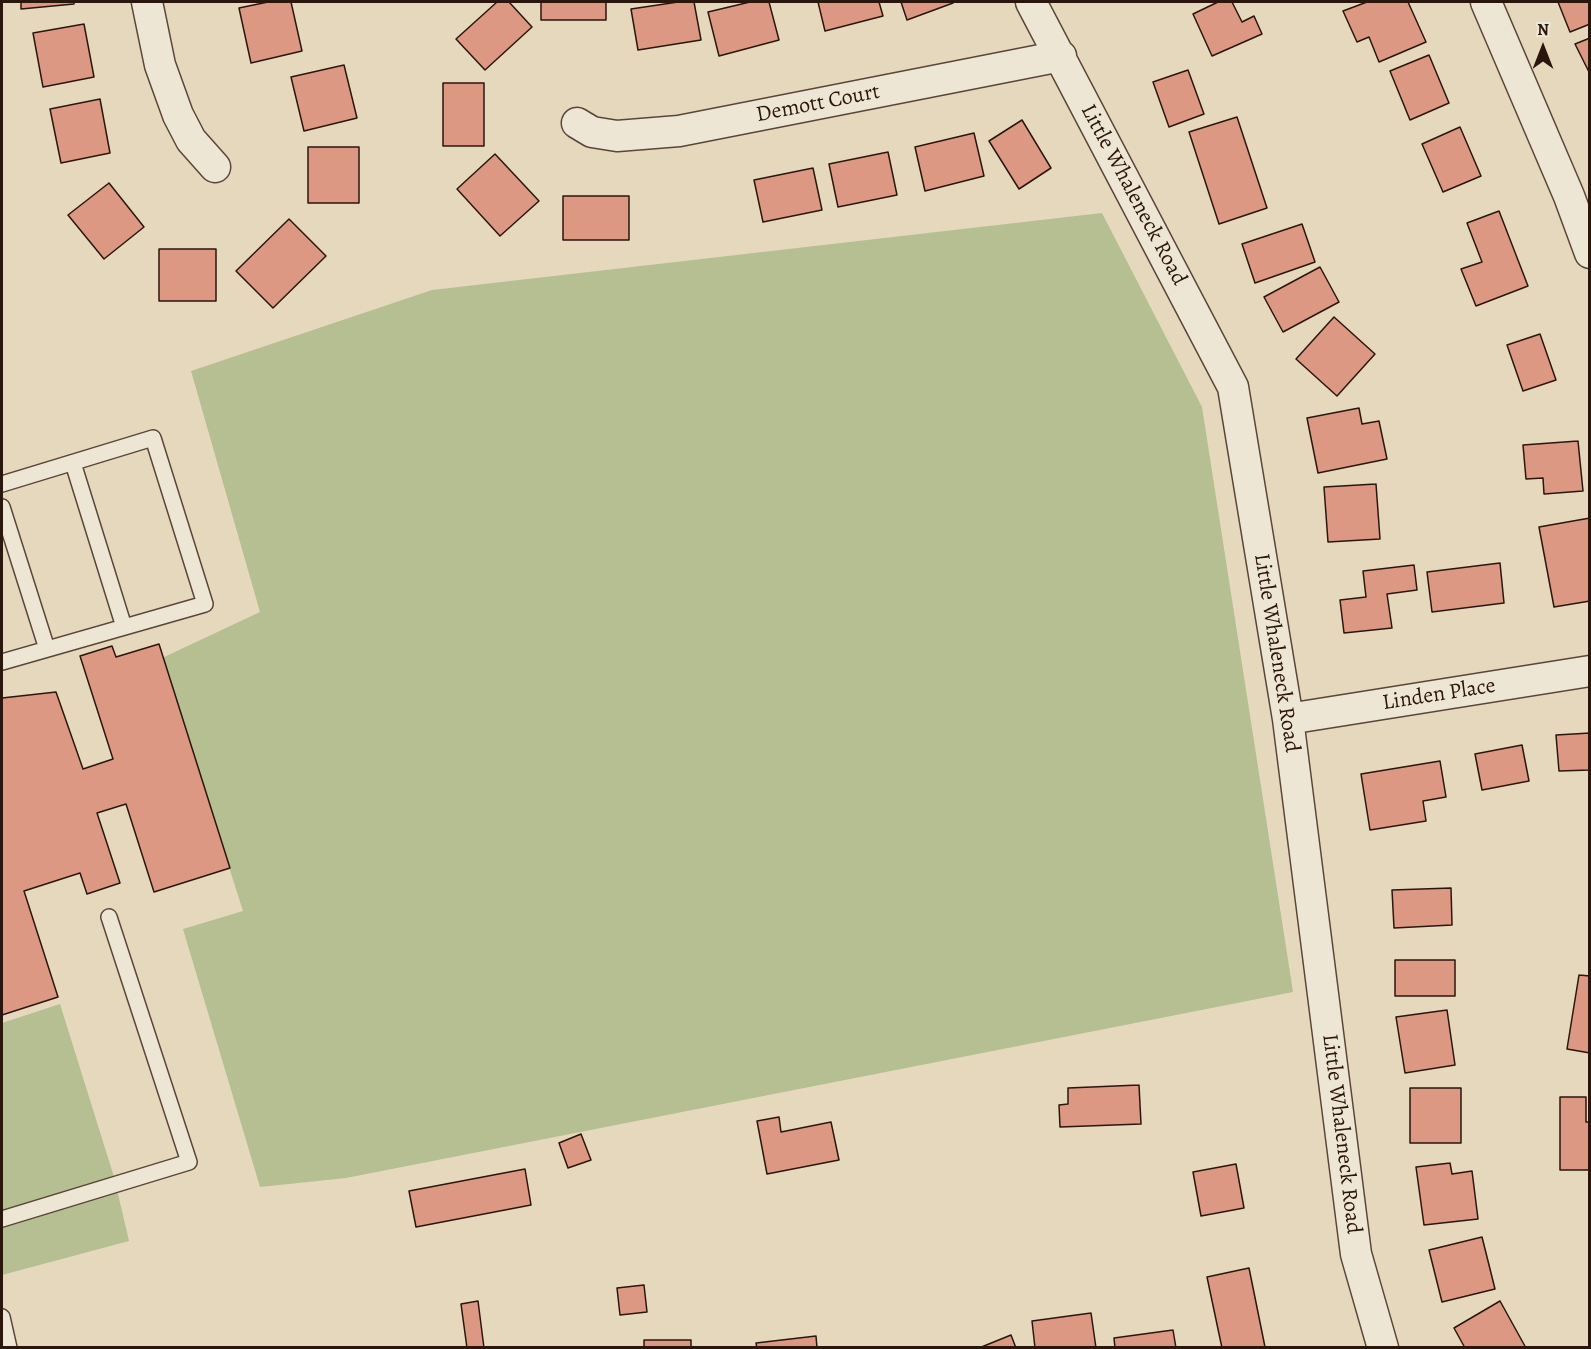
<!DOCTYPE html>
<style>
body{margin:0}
#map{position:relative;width:1591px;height:1349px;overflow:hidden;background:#e5d8bd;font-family:Alegreya,serif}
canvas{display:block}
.frame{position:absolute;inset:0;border:3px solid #2b160d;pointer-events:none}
.north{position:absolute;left:1513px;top:18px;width:60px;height:60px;-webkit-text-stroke:4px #eee6d4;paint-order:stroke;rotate:0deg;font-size:16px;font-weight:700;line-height:24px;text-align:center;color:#2b160d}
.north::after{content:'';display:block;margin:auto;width:21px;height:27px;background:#2b160d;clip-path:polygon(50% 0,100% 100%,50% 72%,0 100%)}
</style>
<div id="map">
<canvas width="1591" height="1349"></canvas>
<div class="frame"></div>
<div class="north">N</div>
</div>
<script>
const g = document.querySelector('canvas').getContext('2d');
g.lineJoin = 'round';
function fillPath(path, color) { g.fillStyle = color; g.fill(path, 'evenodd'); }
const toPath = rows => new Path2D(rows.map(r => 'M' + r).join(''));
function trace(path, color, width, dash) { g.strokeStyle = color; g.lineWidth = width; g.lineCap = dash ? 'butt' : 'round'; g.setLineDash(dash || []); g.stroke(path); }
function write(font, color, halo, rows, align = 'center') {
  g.font = font + ' Alegreya,serif'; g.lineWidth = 4.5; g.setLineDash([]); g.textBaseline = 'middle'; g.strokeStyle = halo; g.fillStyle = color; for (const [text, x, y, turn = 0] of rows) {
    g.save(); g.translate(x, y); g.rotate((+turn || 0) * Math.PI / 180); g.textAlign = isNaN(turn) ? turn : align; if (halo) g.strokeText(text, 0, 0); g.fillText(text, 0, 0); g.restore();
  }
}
const green = toPath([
 [1102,213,1202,407,1293,992,346,1178,260,1187,183,929,243,911,162,658,260,612,191,371,432,290],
 [60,1004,114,1177,129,1241,2,1275,2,1023]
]);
const building = toPath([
 [21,2,74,2,74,4,21,9,21,2],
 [268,2,291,2,302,51,251,63,239,8,268,2],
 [497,2,509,2,532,27,485,70,456,39,497,2],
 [541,2,606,2,606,20,541,20,541,2],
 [678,2,694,2,701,40,638,50,631,9,678,2],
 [750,2,769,2,779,40,719,56,708,12,750,2],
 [818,2,879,2,883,16,825,31,818,2],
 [901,2,953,2,953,3,907,20,901,2],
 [1218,2,1232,2,1242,22,1254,16,1262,34,1212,56,1193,14,1218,2],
 [1367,2,1408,2,1426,42,1379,62,1369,37,1357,42,1343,11,1367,2],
 [1558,2,1590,2,1590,24,1570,32,1558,2],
 [84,24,94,77,43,87,33,33,84,24],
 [1590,38,1590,74,1575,44,1590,38],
 [1429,55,1449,103,1410,120,1390,71,1429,55],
 [344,65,357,118,304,131,291,77,344,65],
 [1188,70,1204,114,1169,127,1153,82,1188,70],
 [443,83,484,83,484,146,443,146,443,83],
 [100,99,110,153,61,163,50,109,100,99],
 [1237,117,1267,208,1219,224,1189,132,1237,117],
 [1022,120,1051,168,1019,189,989,141,1022,120],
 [1460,127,1481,176,1443,192,1422,144,1460,127],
 [974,133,984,176,925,191,915,147,974,133],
 [308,147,359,147,359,203,308,203,308,147],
 [888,152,897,195,838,207,829,164,888,152],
 [495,154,539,201,500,236,457,189,495,154],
 [813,168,822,210,763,222,754,180,813,168],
 [109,183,144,227,104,259,68,215,109,183],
 [563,196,629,196,629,240,563,240,563,196],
 [1499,211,1528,286,1476,306,1461,269,1482,262,1467,223,1499,211],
 [289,219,326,256,273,308,236,271,289,219],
 [1302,224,1315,262,1255,283,1242,244,1302,224],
 [159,249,216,249,216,301,159,301,159,249],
 [1320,267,1339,302,1283,332,1264,297,1320,267],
 [1334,317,1375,354,1337,396,1296,359,1334,317],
 [1540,334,1556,380,1523,391,1507,345,1540,334],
 [1359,408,1362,424,1379,421,1387,459,1318,473,1307,418,1359,408],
 [1578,441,1583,491,1544,494,1543,478,1526,479,1523,445,1578,441],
 [1376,484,1380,539,1328,542,1324,487,1376,484],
 [1590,518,1590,601,1554,607,1539,527,1590,518],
 [1500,563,1504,603,1432,612,1427,572,1500,563],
 [1414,565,1417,590,1387,594,1392,628,1344,633,1340,600,1366,597,1363,571,1414,565],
 [159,644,230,868,154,892,126,804,97,813,120,883,87,894,80,873,24,891,58,997,2,1015,2,698,56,692,83,769,113,759,80,656,112,646,116,657,159,644],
 [1590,733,1590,770,1559,771,1556,735,1590,733],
 [1522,745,1529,781,1482,790,1475,754,1522,745],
 [1440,761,1446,797,1423,801,1426,821,1370,830,1361,774,1440,761],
 [1451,888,1452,925,1394,928,1392,890,1451,888],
 [1395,960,1455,960,1455,996,1395,996,1395,960],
 [1579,975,1590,976,1590,1053,1567,1049,1579,975],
 [1447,1010,1455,1065,1405,1073,1396,1017,1447,1010],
 [1139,1085,1141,1124,1060,1127,1059,1105,1068,1104,1068,1088,1139,1085],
 [1410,1088,1461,1088,1461,1143,1410,1143,1410,1088],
 [1560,1097,1586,1097,1586,1122,1590,1122,1590,1170,1560,1170,1560,1097],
 [779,1117,781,1132,831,1122,839,1160,767,1174,757,1121,779,1117],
 [581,1134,591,1160,568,1168,559,1143,581,1134],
 [1450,1163,1452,1174,1472,1171,1478,1219,1424,1225,1416,1167,1450,1163],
 [1236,1164,1244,1208,1201,1216,1193,1172,1236,1164],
 [525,1169,531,1205,416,1227,409,1191,525,1169],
 [1482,1237,1495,1289,1442,1302,1429,1250,1482,1237],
 [1249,1268,1265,1347,1222,1348,1207,1277,1249,1268],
 [644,1285,647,1312,620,1315,617,1288,644,1285],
 [478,1301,484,1348,467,1348,461,1304,478,1301],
 [1500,1301,1526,1348,1465,1348,1454,1328,1500,1301],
 [1091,1313,1096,1348,1035,1348,1032,1321,1091,1313],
 [1173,1330,1176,1348,1115,1348,1114,1338,1173,1330],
 [1011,1335,1016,1348,979,1348,1011,1335],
 [816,1336,817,1348,757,1348,756,1343,816,1336],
 [644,1340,691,1340,691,1348,644,1348,644,1340]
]);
const service = toPath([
 [73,463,124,627],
 [2,484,153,438,205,604,2,662],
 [2,507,47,649],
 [2,1219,189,1162,109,917],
 [2,1317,9,1348]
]);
const minor = toPath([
 [147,2,160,65,178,115,191,140,215,167],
 [1031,2,1233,387,1288,719,1356,1254,1383,1348],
 [1486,2,1569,196,1590,253],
 [577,123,592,132,617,136,679,131,1061,56],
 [1288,719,1590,671]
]);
const streetNames = [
 ["Demott Court",818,104,-11],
 ["Little Whaleneck Road",1133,195,62],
 ["Little Whaleneck Road",1276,653,81],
 ["Linden Place",1439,695,-9],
 ["Little Whaleneck Road",1341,1134,83]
];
fillPath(green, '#b5bf91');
fillPath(building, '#dd9884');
trace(building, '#2b160d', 1.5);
trace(service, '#5a4639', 18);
trace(minor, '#5a4639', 33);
trace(service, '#eee6d4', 15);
trace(minor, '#eee6d4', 30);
write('22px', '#2b160d', '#eee6d4', streetNames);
</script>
